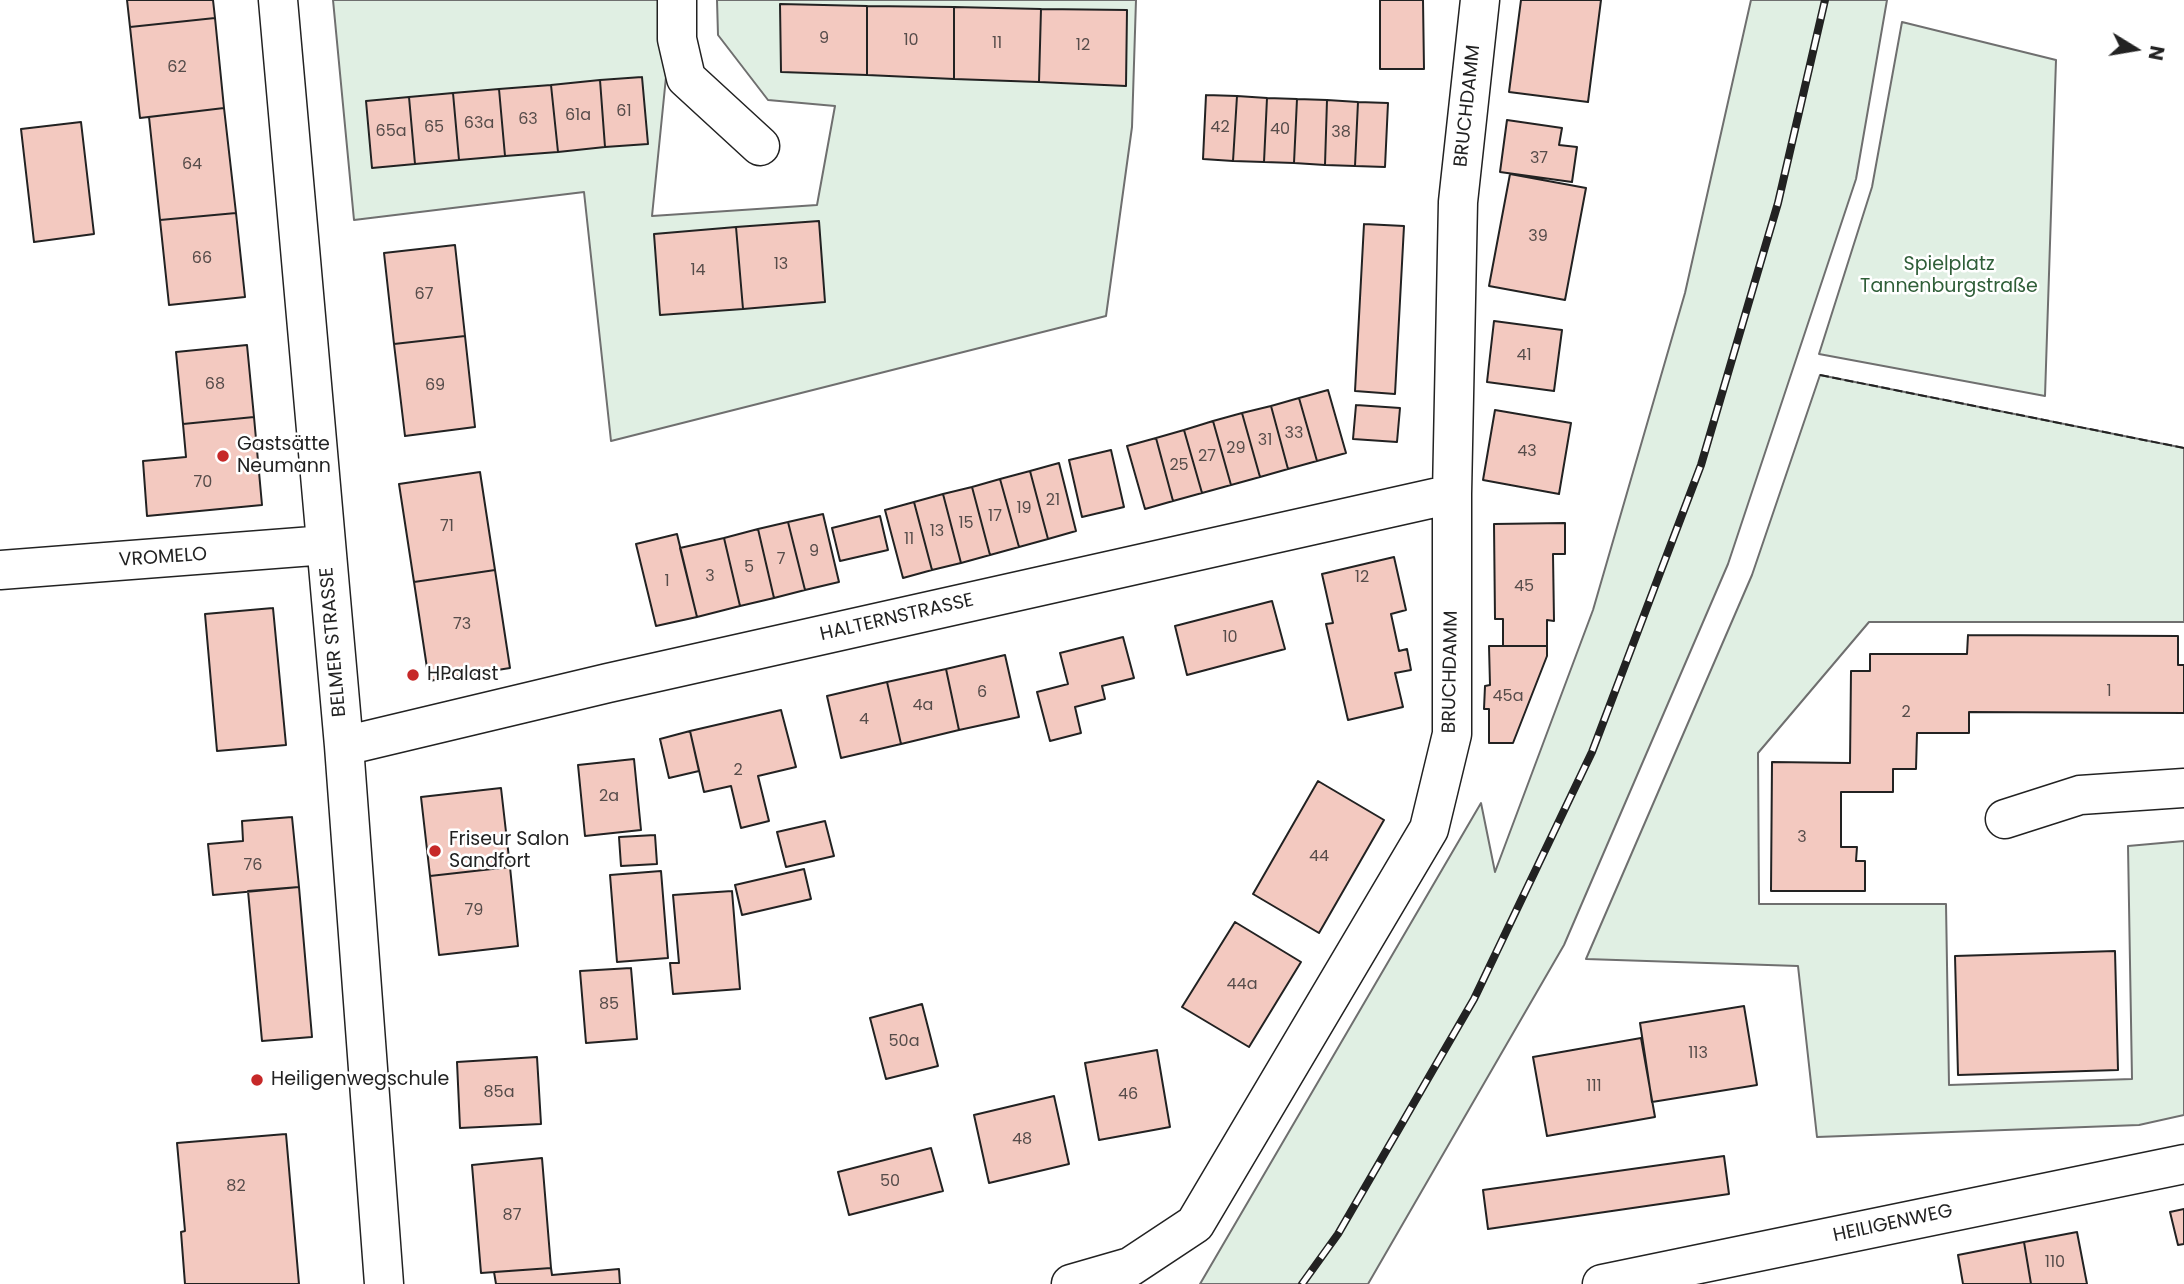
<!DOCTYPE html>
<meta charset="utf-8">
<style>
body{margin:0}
#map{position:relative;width:2184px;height:1284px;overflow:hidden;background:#fff;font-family:Poppins,sans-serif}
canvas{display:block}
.north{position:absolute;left:2100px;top:14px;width:70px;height:70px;-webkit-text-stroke:5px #fff;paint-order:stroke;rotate:101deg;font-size:19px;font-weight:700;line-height:28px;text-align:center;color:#222}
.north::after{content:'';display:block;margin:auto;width:24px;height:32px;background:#222;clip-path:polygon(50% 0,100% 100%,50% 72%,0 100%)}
</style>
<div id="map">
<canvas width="2184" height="1284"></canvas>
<div class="north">N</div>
</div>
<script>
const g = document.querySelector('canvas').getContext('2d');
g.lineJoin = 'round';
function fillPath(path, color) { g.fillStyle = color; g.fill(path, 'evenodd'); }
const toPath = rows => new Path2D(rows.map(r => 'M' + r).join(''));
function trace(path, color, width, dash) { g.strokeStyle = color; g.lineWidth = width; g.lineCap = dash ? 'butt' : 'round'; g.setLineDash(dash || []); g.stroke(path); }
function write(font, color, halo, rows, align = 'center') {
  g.font = font + ' Poppins,sans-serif'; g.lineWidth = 5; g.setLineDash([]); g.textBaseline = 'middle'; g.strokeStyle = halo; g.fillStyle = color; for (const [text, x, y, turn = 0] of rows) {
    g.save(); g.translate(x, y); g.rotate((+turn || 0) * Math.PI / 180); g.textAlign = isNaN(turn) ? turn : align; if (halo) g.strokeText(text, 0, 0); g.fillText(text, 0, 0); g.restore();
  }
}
const green = toPath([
 [333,0,660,0,666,77,652,216,817,205,835,106,768,100,718,35,717,0,1136,0,1132,127,1106,316,611,441,584,192,354,220,333,0],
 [1751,0,1887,0,1856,179,1728,564,1564,945,1368,1284,1200,1284,1481,803,1495,872,1593,610,1685,293,1751,0],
 [1902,22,2056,60,2045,396,1819,354,1872,187,1902,22],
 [1820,375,2184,448,2184,622,1869,622,1758,753,1759,904,1946,904,1949,1085,2132,1079,2128,846,2184,841,2184,1115,2139,1125,1817,1137,1798,966,1586,959,1752,575,1820,375]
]);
const building = toPath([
 [127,0,213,0,215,18,130,27,127,0],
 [1380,0,1423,0,1424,69,1380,69,1380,0],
 [1521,0,1601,0,1588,102,1509,92,1521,0],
 [780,4,867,6,867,75,781,72,780,4],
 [867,6,954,7,954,79,867,75,867,6],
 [954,7,1041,9,1039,82,954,79,954,7],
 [1041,9,1127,10,1126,86,1039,82,1041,9],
 [215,18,224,108,140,118,130,27,215,18],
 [642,77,648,144,605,147,600,80,642,77],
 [600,80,605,147,558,152,551,85,600,80],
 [551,85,558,152,505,156,499,89,551,85],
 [499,89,505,156,459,160,453,93,499,89],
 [453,93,459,160,415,164,409,97,453,93],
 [1206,95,1237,96,1233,161,1203,159,1206,95],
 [1237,96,1267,98,1264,162,1233,161,1237,96],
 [409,97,415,164,372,168,366,101,409,97],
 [1267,98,1297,99,1294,163,1264,162,1267,98],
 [1297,99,1327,100,1325,165,1294,163,1297,99],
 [1327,100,1358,102,1355,166,1325,165,1327,100],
 [1358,102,1388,103,1385,167,1355,166,1358,102],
 [224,108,236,213,160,220,149,117,224,108],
 [1507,120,1562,128,1559,145,1577,147,1572,182,1500,172,1507,120],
 [81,122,94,234,34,242,21,129,81,122],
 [1510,174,1586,188,1565,300,1489,286,1510,174],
 [236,213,245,297,169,305,160,220,236,213],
 [819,221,825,302,743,309,736,227,819,221],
 [1364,224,1404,226,1395,394,1355,391,1364,224],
 [736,227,743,309,660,315,654,234,736,227],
 [455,245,465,336,394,344,384,253,455,245],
 [1494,321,1562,330,1554,391,1487,382,1494,321],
 [465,336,475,427,405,436,394,344,465,336],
 [247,345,254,417,183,424,176,352,247,345],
 [1328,390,1346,453,1317,461,1299,398,1328,390],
 [1299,398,1317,461,1288,469,1271,406,1299,398],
 [1356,405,1400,408,1397,442,1353,439,1356,405],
 [1271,406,1288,469,1260,477,1242,413,1271,406],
 [1495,410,1571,423,1559,494,1483,480,1495,410],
 [1242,413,1260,477,1231,485,1213,421,1242,413],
 [254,417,262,505,147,516,143,461,186,457,183,424,254,417],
 [1213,421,1231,485,1202,493,1184,430,1213,421],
 [1184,430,1202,493,1173,501,1156,438,1184,430],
 [1156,438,1173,501,1145,509,1127,446,1156,438],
 [1111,450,1124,507,1082,517,1069,460,1111,450],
 [1059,463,1076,531,1048,539,1030,471,1059,463],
 [1030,471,1048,539,1019,547,1000,479,1030,471],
 [480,472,495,570,414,582,399,484,480,472],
 [1000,479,1019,547,990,555,972,487,1000,479],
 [972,487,990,555,961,563,943,494,972,487],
 [943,494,961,563,932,570,914,502,943,494],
 [914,502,932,570,903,578,885,510,914,502],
 [823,514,839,582,805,590,788,522,823,514],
 [880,516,888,550,840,561,832,528,880,516],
 [788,522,805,590,774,598,758,529,788,522],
 [1565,523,1565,554,1553,554,1554,621,1547,620,1547,646,1503,646,1503,619,1495,619,1494,524,1565,523],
 [758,529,774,598,740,606,724,538,758,529],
 [677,534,697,617,656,626,636,544,677,534],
 [724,538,740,606,697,617,680,548,724,538],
 [1394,557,1406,610,1391,614,1399,651,1407,649,1411,670,1395,673,1403,707,1348,720,1326,624,1333,623,1322,574,1394,557],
 [495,570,510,668,429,681,414,582,495,570],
 [1272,601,1285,649,1187,675,1175,626,1272,601],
 [273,608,286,745,217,751,205,614,273,608],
 [1968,635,2178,636,2178,665,2184,665,2184,713,1969,712,1969,733,1917,733,1916,769,1893,769,1893,792,1841,792,1841,847,1857,847,1856,861,1865,861,1865,891,1771,891,1772,762,1850,763,1851,671,1870,671,1870,654,1967,654,1968,635],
 [1123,637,1134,678,1102,686,1105,699,1075,707,1081,733,1050,741,1037,692,1068,684,1060,653,1123,637],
 [1489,646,1547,646,1547,656,1513,743,1489,743,1489,709,1484,709,1485,686,1490,685,1489,646],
 [1005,655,1019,717,959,730,946,669,1005,655],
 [946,669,959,730,901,744,887,682,946,669],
 [887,682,901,744,841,758,827,696,887,682],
 [781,710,796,767,758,776,769,821,741,828,731,786,704,792,690,731,781,710],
 [690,731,699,771,669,778,660,739,690,731],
 [634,759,641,830,585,836,578,765,634,759],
 [1318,781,1384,820,1319,933,1253,894,1318,781],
 [501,788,510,867,430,876,421,797,501,788],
 [292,817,299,887,213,895,208,844,243,841,242,821,292,817],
 [825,821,834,856,786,867,777,832,825,821],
 [655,835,657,864,621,866,619,837,655,835],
 [510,867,518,946,439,955,430,876,510,867],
 [804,869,811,899,742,915,735,885,804,869],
 [661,871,668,958,617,962,610,875,661,871],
 [299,887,312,1037,262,1041,248,891,299,887],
 [732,891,740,989,673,994,670,963,679,963,673,895,732,891],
 [1235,922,1301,962,1249,1047,1182,1007,1235,922],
 [2115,951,2118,1070,1958,1075,1955,956,2115,951],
 [631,968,637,1039,586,1043,580,971,631,968],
 [922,1004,938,1066,886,1079,870,1018,922,1004],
 [1744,1006,1757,1085,1652,1102,1640,1023,1744,1006],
 [1641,1038,1655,1117,1547,1136,1533,1057,1641,1038],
 [1157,1050,1170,1127,1099,1140,1085,1063,1157,1050],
 [537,1057,541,1124,460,1128,457,1062,537,1057],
 [1054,1096,1069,1164,989,1183,974,1115,1054,1096],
 [286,1134,299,1284,185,1284,181,1232,185,1231,177,1143,286,1134],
 [931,1148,943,1191,849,1215,838,1172,931,1148],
 [1724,1156,1729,1194,1488,1229,1483,1190,1724,1156],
 [542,1158,551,1268,481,1273,472,1165,542,1158],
 [2184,1209,2184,1244,2178,1245,2170,1212,2184,1209],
 [2077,1232,2087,1284,2031,1284,2024,1242,2077,1232],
 [2024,1242,2031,1284,1963,1284,1958,1255,2024,1242],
 [551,1268,552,1275,619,1269,620,1284,496,1284,494,1272,551,1268]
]);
const minor = toPath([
 [278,0,344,746,384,1284],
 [677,0,677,39,686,78,760,146],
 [0,570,326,545],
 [344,746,608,683,1452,494],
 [2005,819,2080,795,2184,788],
 [1071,1284,1130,1267,1195,1224,1429,829,1452,734,1452,494,1458,202,1480,0],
 [1602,1284,2184,1164]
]);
const rail = toPath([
 [1302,1284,1338,1234,1474,999,1592,752,1701,465,1778,203,1825,0]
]);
const fence = toPath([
 [1820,375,2184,448]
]);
const markers = [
 [223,456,7,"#c62828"],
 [413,675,7,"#c62828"],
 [435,851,7,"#c62828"],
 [257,1080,7,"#c62828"]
];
const numberNames = [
 ["9",824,39],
 ["10",911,41],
 ["11",997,44],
 ["12",1083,46],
 ["62",177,68],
 ["61",624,112],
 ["61a",578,116],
 ["63",528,120],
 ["63a",479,124],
 ["65",434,128],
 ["42",1220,128],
 ["40",1280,130],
 ["65a",391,132],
 ["38",1341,133],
 ["37",1539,159],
 ["64",192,165],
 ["39",1538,237],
 ["66",202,259],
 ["13",781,265],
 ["14",698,271],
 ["67",424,295],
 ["41",1524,356],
 ["68",215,385],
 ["69",435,386],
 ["33",1294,434],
 ["31",1265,441],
 ["29",1236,449],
 ["43",1527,452],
 ["27",1207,457],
 ["25",1179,466],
 ["70",203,483],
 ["21",1053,501],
 ["19",1024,509],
 ["17",995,517],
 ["15",966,524],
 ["71",447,527],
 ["13",937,532],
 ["11",909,540],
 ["9",814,552],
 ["7",781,560],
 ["5",749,568],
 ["3",710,577],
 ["12",1362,578],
 ["1",667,582],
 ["45",1524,587],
 ["73",462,625],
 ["10",1230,638],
 ["1",2109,692],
 ["6",982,693],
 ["45a",1508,697],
 ["4a",923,706],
 ["2",1906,713],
 ["4",864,720],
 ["2",738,771],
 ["2a",609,797],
 ["3",1802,838],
 ["44",1319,857],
 ["76",253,866],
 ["79",474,911],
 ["44a",1242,985],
 ["85",609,1005],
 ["50a",904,1042],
 ["113",1698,1054],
 ["111",1594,1087],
 ["85a",499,1093],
 ["46",1128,1095],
 ["48",1022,1140],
 ["50",890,1182],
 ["82",236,1187],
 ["87",512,1216],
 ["110",2055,1263]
];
const streetNames = [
 ["BRUCHDAMM",1468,106,-84],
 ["VROMELO",163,558,-4],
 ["HALTERNSTRASSE",897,618,-13],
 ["BELMER STRASSE",334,642,-95],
 ["BRUCHDAMM",1451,672,-89],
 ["HEILIGENWEG",1893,1224,-12]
];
const parkNames = [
 ["Spielplatz",1949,265],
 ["Tannenburgstraße",1949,287]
];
const poiNames = [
 ["Gastsätte",237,445],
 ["Neumann",237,467],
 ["HPalast",427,675],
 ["Friseur Salon",449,840],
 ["Sandfort",449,862],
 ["Heiligenwegschule",271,1080]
];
fillPath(green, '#e0efe3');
trace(green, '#6f6f6f', 2);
fillPath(building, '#f3c9c0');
trace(building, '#222', 2);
trace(minor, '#222', 41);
trace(minor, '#fff', 38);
trace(rail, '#222', 8);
trace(rail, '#fff', 5, [16]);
trace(fence, '#222', 2, [9, 3.5]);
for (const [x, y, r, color] of markers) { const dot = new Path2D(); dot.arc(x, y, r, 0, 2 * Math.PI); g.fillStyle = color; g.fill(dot); trace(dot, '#fff', 2.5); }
write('16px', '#564c4a', null, numberNames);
write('19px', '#222', '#fff', streetNames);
write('19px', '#2f5e38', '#fff', parkNames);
write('19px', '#222', '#fff', poiNames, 'left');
</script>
